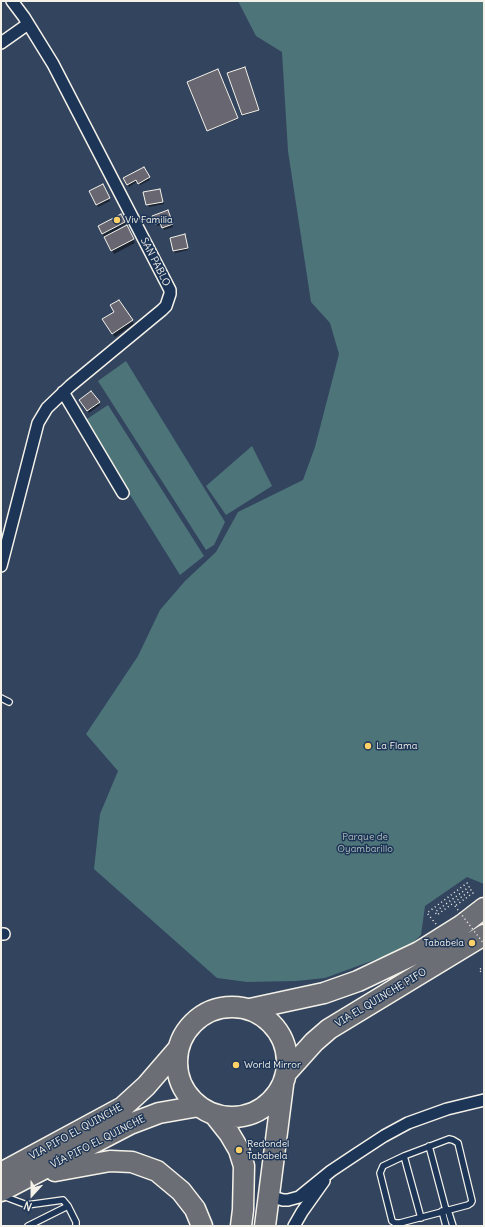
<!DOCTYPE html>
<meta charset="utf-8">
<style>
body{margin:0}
#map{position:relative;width:485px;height:1227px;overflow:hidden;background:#33445f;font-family:Delius,sans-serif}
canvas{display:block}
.frame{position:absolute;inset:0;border:2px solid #f4f1e8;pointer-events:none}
.north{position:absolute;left:12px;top:1175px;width:40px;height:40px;-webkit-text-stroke:3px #1d3557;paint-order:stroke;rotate:201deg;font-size:11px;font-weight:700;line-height:16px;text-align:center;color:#f4f1e8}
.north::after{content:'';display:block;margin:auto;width:14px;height:18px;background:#f4f1e8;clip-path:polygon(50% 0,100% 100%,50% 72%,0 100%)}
</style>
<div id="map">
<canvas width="485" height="1227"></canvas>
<div class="frame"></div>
<div class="north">N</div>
</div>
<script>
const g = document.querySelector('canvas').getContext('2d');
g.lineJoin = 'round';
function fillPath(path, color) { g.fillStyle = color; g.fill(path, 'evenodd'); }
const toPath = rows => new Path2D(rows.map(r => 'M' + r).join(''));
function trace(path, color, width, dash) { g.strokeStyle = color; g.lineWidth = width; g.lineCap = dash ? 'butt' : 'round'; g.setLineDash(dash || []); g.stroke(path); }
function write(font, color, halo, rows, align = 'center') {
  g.font = font + ' Delius,sans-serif'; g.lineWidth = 3; g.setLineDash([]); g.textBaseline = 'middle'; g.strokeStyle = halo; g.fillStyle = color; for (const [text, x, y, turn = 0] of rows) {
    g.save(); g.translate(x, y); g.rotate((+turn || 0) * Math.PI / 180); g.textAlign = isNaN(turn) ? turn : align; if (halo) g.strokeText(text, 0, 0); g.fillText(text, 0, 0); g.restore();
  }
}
const green = toPath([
 [238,1,484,1,484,884,467,877,425,906,421,935,407,948,325,978,296,981,247,982,217,978,94,869,100,814,118,771,86,734,138,656,160,610,185,581,216,552,238,512,303,480,315,447,339,354,330,323,311,302,288,151,282,52,256,36],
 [126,361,225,522,214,545,206,550,98,381],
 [108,405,204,556,180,575,84,421],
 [252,446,272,486,226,515,206,486]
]);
const shadow = toPath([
 [244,68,259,110,243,116,228,74],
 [218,71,238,119,208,131,188,83],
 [144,168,150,180,140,185,138,181,129,187,124,179],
 [103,185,110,201,98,207,90,191],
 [160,190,164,204,149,207,145,193],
 [169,214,173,227,164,230,162,225,157,226,153,217],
 [121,215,126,224,119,228,119,230,126,226,135,243,114,254,99,227],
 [185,237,188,250,175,253,174,251],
 [132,321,134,324,115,337,106,323],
 [82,402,99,403,100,405,89,413]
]);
const building = toPath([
 [245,67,259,110,242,115,227,73,245,67],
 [218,69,238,118,207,131,187,82,218,69],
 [144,167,150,177,138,184,136,180,127,185,123,178,144,167],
 [103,184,110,198,96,205,89,191,103,184],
 [160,189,163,202,146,205,143,192,160,189],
 [168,210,173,224,162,228,160,223,155,224,152,216,168,210],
 [121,214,125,222,102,234,98,226,121,214],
 [127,225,134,239,111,251,104,237,127,225],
 [185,234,188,248,173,251,170,238,185,234],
 [119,300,133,320,112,334,102,319,114,312,110,305,119,300],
 [91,391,100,402,87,411,79,400,91,391]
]);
const path = toPath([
 [436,924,427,913,467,883,469,887,435,912,437,915,471,890,473,893,455,906],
 [484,966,479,970,481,972,484,970]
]);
const lane = toPath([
 [1,698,9,702],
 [449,1139,453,1140,458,1143,472,1201,471,1203,468,1205,400,1223,395,1223,392,1221,380,1173,383,1166,404,1156,449,1139],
 [429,1146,446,1210],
 [404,1156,421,1218],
 [3,1196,27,1205,63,1200,68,1206,76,1222,76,1226],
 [448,1210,453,1226],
 [442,1211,446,1226],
 [28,1226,68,1206]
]);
const street = toPath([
 [1,43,28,24],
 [63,392,123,493],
 [1,566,38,423,47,408,70,386,162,310,166,306,170,294,170,290,53,64,24,17,12,1],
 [1,934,4,934],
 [269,1193,276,1198,283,1200,288,1200,299,1197,331,1171,355,1155,384,1136,408,1123,447,1109,484,1100],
 [294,1226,302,1212,324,1181]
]);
const highway = toPath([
 '177 1062a55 55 0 1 1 110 0a55 55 0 1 1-110 0Z',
 [250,1009,324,993,358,981,419,952,462,925,484,908],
 [287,1072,314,1042,329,1029,484,935],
 [214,1114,229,1133,239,1150,244,1166,243,1210,241,1226],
 [55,1171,110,1161,132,1162,157,1171,181,1191,195,1209,202,1226],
 [1,1173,123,1107,146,1086,178,1049],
 [1,1191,130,1124,159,1113,199,1106],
 [265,1226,283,1085]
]);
const pathBridge = toPath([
 [455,906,484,944]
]);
const markers = [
 [117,220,4,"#ffd166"],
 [368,746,4,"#ffd166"],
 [472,943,4,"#ffd166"],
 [236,1065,4,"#ffd166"],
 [239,1150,4,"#ffd166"]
];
const poiNames = [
 ["Viv Familia",125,220],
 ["La Flama",376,746],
 ["Tababela",464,943,"right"],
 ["World Mirror",244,1065],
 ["Redondel",247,1144],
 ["Tababela",247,1156]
];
const streetNames = [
 ["SAN PABLO",155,262,63],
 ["VIA EL QUINCHE PIFO",381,998,-31],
 ["VIA PIFO EL QUINCHE",76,1132,-29],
 ["VÍA PIFO EL QUINCHE",98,1142,-27]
];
const parkNames = [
 ["Parque de",365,837],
 ["Oyambarillo",365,849]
];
fillPath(green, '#4d7579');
fillPath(shadow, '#0007');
fillPath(building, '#676671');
trace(building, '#f4f1e8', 1);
trace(lane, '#f4f1e8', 8);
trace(street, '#f4f1e8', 14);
trace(highway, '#f4f1e8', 23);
trace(path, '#f4f1e8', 1.5, [1, 3]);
trace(lane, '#1d3557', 5.5);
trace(street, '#1d3557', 11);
trace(highway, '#6b6f75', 20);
trace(pathBridge, '#f4f1e8', 1.5, [1, 3]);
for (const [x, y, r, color] of markers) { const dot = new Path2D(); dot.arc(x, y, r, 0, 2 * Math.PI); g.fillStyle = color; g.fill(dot); trace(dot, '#1d3557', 1.5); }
write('10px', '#f4f1e8', '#1d3557', poiNames, 'left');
write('10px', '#f4f1e8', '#1d3557', streetNames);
write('10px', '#b1bfbc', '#1d3557', parkNames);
</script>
